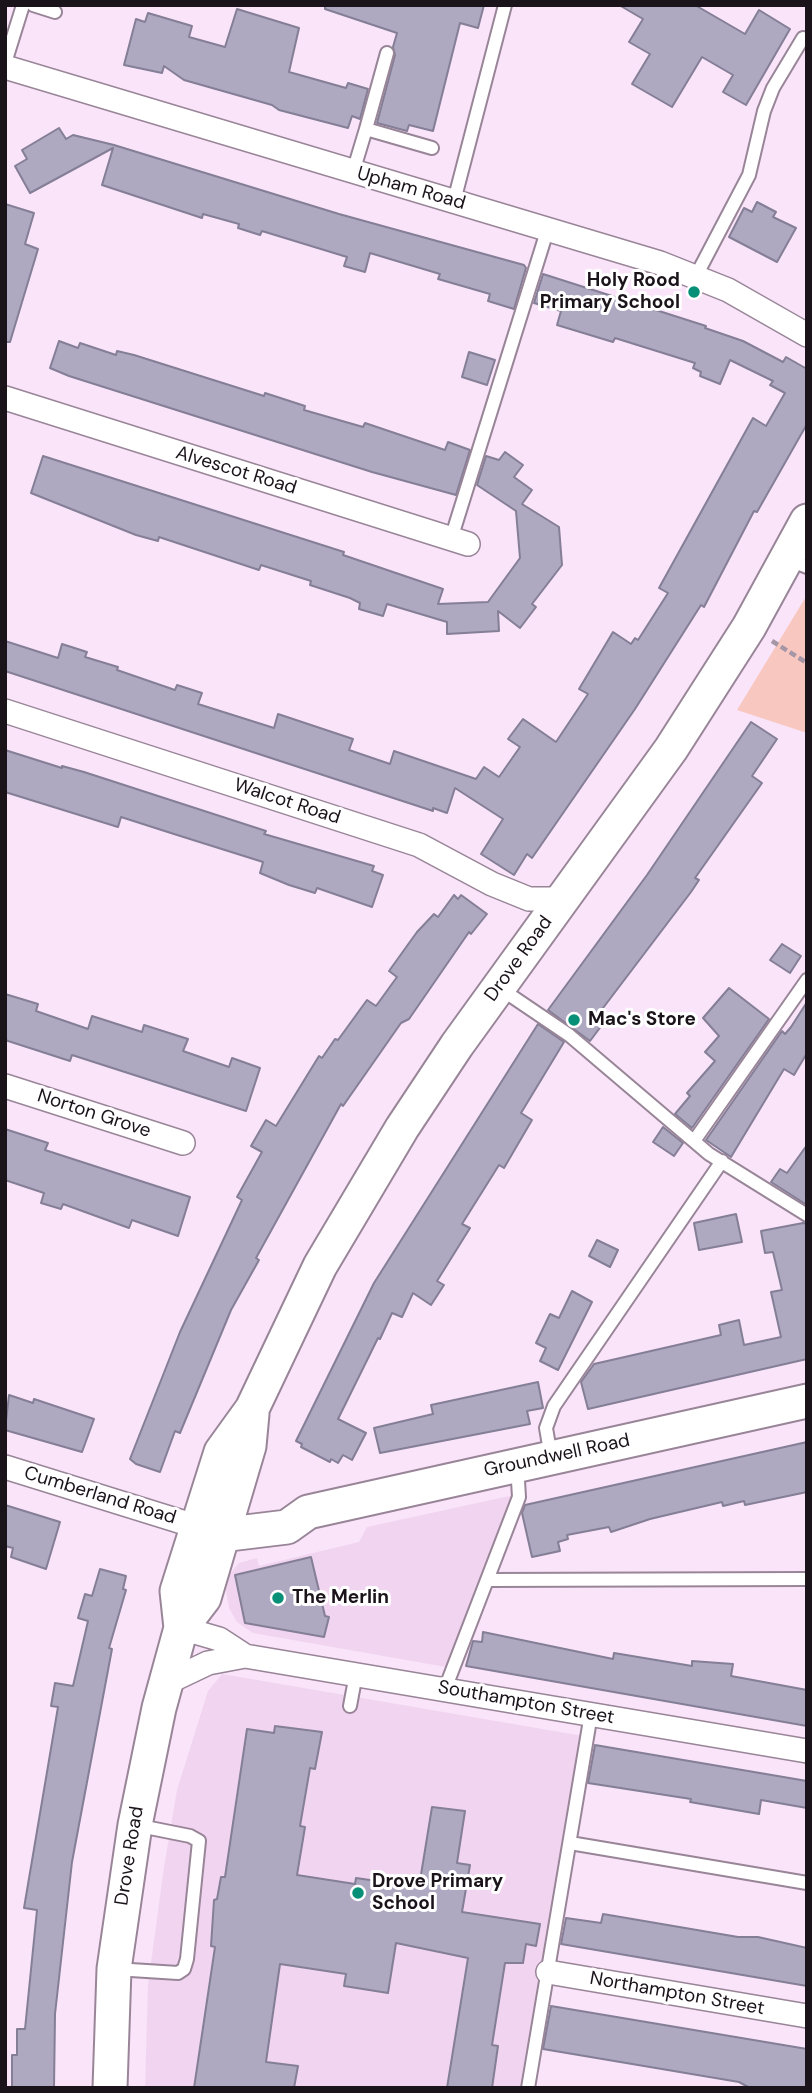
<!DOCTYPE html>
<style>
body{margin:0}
#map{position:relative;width:812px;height:2093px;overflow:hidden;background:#f9e4f9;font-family:"DM Sans",sans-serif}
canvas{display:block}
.frame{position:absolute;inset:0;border:7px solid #1a131a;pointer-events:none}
</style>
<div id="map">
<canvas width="812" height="2093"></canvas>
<div class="frame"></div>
</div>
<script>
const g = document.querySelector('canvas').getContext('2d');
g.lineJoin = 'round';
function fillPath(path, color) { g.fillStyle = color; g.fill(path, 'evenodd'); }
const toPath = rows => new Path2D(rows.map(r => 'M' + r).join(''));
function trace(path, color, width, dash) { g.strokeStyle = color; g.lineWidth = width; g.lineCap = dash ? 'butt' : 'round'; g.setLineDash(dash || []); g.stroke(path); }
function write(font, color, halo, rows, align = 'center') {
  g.font = font + ' "DM Sans",sans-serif'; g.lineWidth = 6; g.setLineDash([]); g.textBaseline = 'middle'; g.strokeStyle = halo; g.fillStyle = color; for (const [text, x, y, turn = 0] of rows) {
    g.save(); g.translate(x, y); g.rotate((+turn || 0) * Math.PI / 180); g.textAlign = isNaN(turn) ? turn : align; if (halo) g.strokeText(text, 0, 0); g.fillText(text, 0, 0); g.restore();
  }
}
const built = toPath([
 [514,1495,446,1667,253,1633,237,1622,229,1608,226,1590,229,1575,239,1563,257,1558,259,1566,359,1542,367,1527],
 [222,1674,583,1736,522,2088,145,2088,148,1985,164,1867,177,1790,208,1691]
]);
const green = toPath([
 [807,595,807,733,737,710]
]);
const building = toPath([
 [325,5,484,5,478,28,460,23,433,131,409,125,407,131,377,123,395,55,393,47,397,33,325,9,325,5],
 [619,5,695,5,745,34,759,10,790,29,746,105,723,92,733,75,702,57,672,107,632,84,650,54,629,42,643,19,619,5],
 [237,9,299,28,289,72,346,88,348,83,368,89,360,119,352,116,348,128,279,110,272,105,184,80,164,66,162,73,124,65,136,19,145,22,148,13,192,26,189,37,225,47,237,9],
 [59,128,66,139,73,135,114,145,339,214,524,265,526,268,514,309,488,301,490,294,438,279,440,274,370,253,365,272,344,266,347,257,262,231,260,235,238,228,239,224,203,214,202,218,102,185,113,148,30,193,15,166,27,159,22,150,59,128],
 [757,202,776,212,773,217,796,228,777,262,729,237,744,208,752,212,757,202],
 [5,204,34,213,25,244,38,249,10,342,5,342,5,204],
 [543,274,706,326,705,328,743,341,783,362,786,357,807,369,807,424,757,512,754,511,704,607,701,605,635,709,532,858,527,854,514,875,481,854,503,819,455,788,447,813,433,808,433,811,5,671,5,641,58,658,62,644,87,652,85,657,118,667,117,670,175,690,177,685,202,693,198,704,274,728,278,714,353,739,349,750,390,764,394,751,476,779,484,767,499,777,520,747,508,739,523,719,556,742,588,694,579,689,613,632,631,644,635,638,638,640,668,593,659,588,753,418,766,426,785,393,770,385,773,381,730,360,720,384,700,376,701,372,693,368,695,363,615,338,613,342,557,325,561,311,534,303,543,274],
 [59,341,78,348,80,343,116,355,117,351,134,355,264,396,265,393,305,406,304,410,363,427,365,423,445,450,448,442,470,450,456,495,372,472,69,376,50,368,59,341],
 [469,352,495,360,487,385,462,377,469,352],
 [505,452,523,465,514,477,532,490,522,504,559,527,562,565,532,604,536,607,520,628,498,611,499,631,447,634,447,622,387,604,383,616,359,609,360,603,350,598,310,585,311,581,261,565,259,570,159,537,158,541,136,535,31,493,43,456,344,552,343,555,443,589,438,604,488,602,520,558,516,511,477,485,486,456,499,460,505,452],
 [751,722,777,739,752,776,762,783,695,878,699,880,691,892,600,1012,608,1017,590,1041,548,1010,647,875,751,722],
 [5,750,62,768,62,766,84,772,266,831,264,834,374,866,372,871,383,875,372,907,317,888,315,893,289,885,260,873,263,862,174,834,121,817,118,827,5,792,5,750],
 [454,895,458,899,461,895,487,914,471,934,469,932,409,1019,401,1023,343,1106,341,1104,256,1258,259,1260,231,1310,180,1433,175,1431,160,1472,136,1464,130,1459,180,1332,242,1200,237,1197,262,1152,251,1146,266,1120,276,1126,319,1056,322,1058,335,1039,338,1040,367,1000,376,1006,397,977,389,971,417,932,434,914,438,917,454,895],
 [782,944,801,956,790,973,770,960,782,944],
 [729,988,769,1019,692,1128,675,1114,690,1096,687,1093,715,1061,705,1052,719,1036,703,1018,729,988],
 [5,994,38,1004,36,1011,88,1029,92,1016,142,1032,144,1025,188,1039,183,1051,229,1067,232,1058,260,1068,246,1111,72,1055,70,1061,5,1040,5,994],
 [807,1002,807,1053,794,1075,784,1069,731,1157,706,1140,782,1031,785,1034,791,1027,807,1002],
 [538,1024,564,1042,521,1113,532,1120,504,1168,499,1165,462,1224,470,1228,437,1281,444,1285,431,1305,413,1293,402,1317,392,1313,380,1339,378,1338,338,1419,366,1433,352,1460,343,1455,338,1463,331,1459,330,1462,301,1447,302,1444,296,1441,374,1283,538,1024],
 [663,1127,683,1143,674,1156,653,1142,663,1127],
 [5,1129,48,1143,45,1150,190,1197,178,1236,132,1220,129,1228,63,1204,61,1209,41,1203,44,1193,5,1180,5,1129],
 [807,1145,807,1205,771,1182,780,1169,787,1173,807,1145],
 [736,1214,742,1242,699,1250,694,1223,736,1214],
 [803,1223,807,1224,807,1359,588,1409,581,1382,594,1364,721,1335,719,1325,739,1320,744,1345,781,1337,771,1292,782,1290,773,1252,765,1253,761,1231,803,1223],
 [597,1240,618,1250,610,1267,589,1256,597,1240],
 [572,1291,592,1302,558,1370,540,1361,546,1348,536,1343,550,1314,559,1318,572,1291],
 [538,1382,543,1408,527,1411,530,1424,380,1453,374,1428,433,1414,431,1405,538,1382],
 [9,1395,33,1403,34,1399,94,1419,82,1452,5,1430,9,1395],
 [807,1442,807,1492,745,1505,744,1501,723,1506,722,1502,650,1519,611,1532,609,1527,567,1535,568,1539,558,1542,560,1551,532,1557,522,1513,525,1505,807,1442],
 [5,1505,60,1522,46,1569,11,1557,13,1548,5,1546,5,1505],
 [311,1557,325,1616,329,1617,324,1637,245,1623,235,1575,311,1557],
 [100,1569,126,1576,123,1589,126,1590,109,1648,112,1649,72,1862,55,2014,54,2088,12,2088,12,2055,17,2055,17,2029,25,2029,37,1910,24,1908,58,1707,51,1706,55,1683,73,1686,88,1621,78,1618,85,1594,92,1596,100,1569],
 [483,1632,613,1659,614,1653,692,1666,692,1661,733,1664,731,1676,807,1690,807,1726,466,1666,473,1641,482,1642,483,1632],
 [275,1726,322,1732,315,1769,310,1768,300,1826,305,1827,297,1875,355,1884,356,1878,419,1887,432,1807,465,1811,457,1863,470,1865,462,1912,540,1924,536,1946,526,1944,523,1963,505,1963,492,2045,498,2046,492,2088,447,2088,468,1958,396,1943,388,1993,344,1986,346,1974,280,1964,266,2062,298,2066,294,2088,194,2088,215,1947,211,1946,214,1900,217,1899,221,1877,225,1877,247,1729,274,1733,275,1726],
 [595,1745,807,1781,807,1808,761,1800,759,1814,690,1802,691,1799,588,1783,595,1745],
 [603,1914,738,1937,758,1937,807,1948,807,1986,561,1944,566,1918,601,1923,603,1914],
 [551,2006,807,2049,807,2088,750,2088,739,2082,543,2049,551,2006]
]);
const path = toPath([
 [772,641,807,663]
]);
const lane = toPath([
 [33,5,55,12],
 [5,63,23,5],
 [366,129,387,53],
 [353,172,366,129,432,148],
 [454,201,505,5],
 [696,276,749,175,764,111,773,88,803,38],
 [451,539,548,228],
 [787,559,807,567],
 [501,989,569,1035,709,1154,807,1215],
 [694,1141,807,980],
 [551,1457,546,1428,554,1406,722,1161],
 [489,1580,807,1579],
 [445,1689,519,1497,517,1465],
 [350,1706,356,1674],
 [570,1843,807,1883],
 [115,1969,178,1973,184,1969,187,1959,199,1841,190,1836,135,1825],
 [528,2088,591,1714]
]);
const street = toPath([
 [5,67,660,263,728,290,807,335],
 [5,398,468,544],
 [5,711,419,845,492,884,529,899,562,899],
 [5,1086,183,1143],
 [5,1467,195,1526],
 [181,1628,219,1639,245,1656],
 [166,1683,208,1663,245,1656,807,1751],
 [548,1972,807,2016]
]);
const secondary = toPath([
 [195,1526,221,1535,287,1527,308,1512,807,1401],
 [181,1628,204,1598,249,1446,252,1414],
 [110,2088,114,1969,135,1825,159,1708,181,1628,177,1591,221,1452,252,1409,320,1266,402,1128,457,1045,671,749,749,627,807,521]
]);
const markers = [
 [694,292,7,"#078f77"],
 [574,1020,7,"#078f77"],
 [278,1598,7,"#078f77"],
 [358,1893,7,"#078f77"]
];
const streetNames = [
 ["Upham Road",411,189,16],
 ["Alvescot Road",236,471,17],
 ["Walcot Road",287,802,18],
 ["Drove Road",519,959,-54],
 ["Norton Grove",94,1114,18],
 ["Groundwell Road",557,1456,-12],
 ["Cumberland Road",100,1496,17],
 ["Southampton Street",526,1703,10],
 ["Drove Road",130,1856,-81],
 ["Northampton Street",677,1994,10]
];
const poiNames = [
 ["Holy Rood",680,281,"right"],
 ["Primary School",680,303,"right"],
 ["Mac's Store",588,1020],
 ["The Merlin",292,1598],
 ["Drove Primary",372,1882],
 ["School",372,1904]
];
fillPath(built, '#f1d5f0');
fillPath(green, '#f8c7bf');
fillPath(building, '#aea8c1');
trace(building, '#847e96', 2);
trace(lane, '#998598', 16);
trace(street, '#998598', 26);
trace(secondary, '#998598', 37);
trace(path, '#a696a6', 4.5, [7, 3.5]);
trace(lane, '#fff', 12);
trace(street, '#fff', 23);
trace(secondary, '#fff', 33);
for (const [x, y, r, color] of markers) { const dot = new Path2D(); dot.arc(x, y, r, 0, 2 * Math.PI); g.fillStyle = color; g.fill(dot); trace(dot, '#fff', 2.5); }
write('19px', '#1a131a', '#fff', streetNames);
write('bold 19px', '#1a131a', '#fff', poiNames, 'left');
</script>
